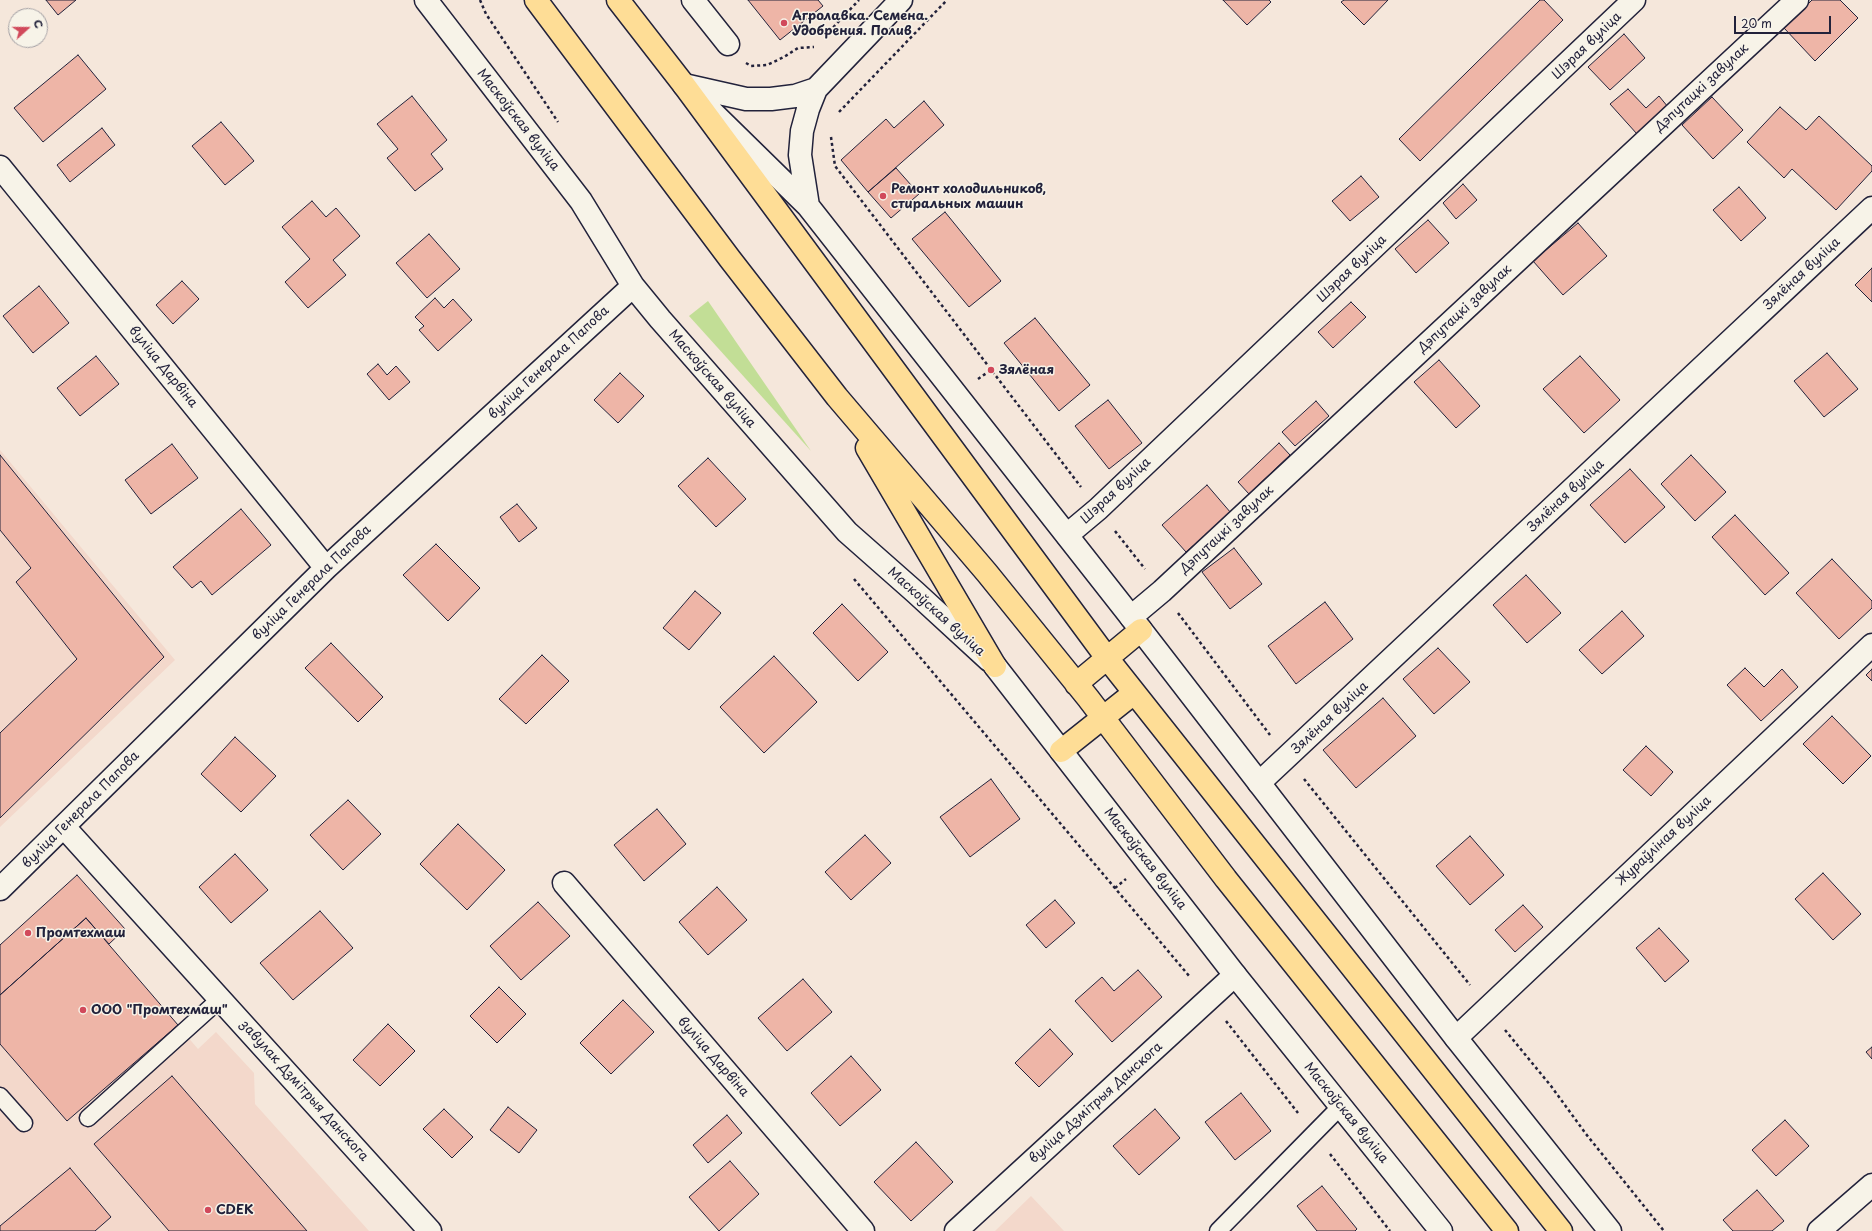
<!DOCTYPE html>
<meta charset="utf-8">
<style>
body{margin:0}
#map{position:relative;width:1872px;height:1231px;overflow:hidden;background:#f5e7db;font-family:"Playpen Sans",sans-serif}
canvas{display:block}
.north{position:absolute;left:8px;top:8px;width:40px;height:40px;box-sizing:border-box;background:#f7f3e8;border:1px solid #a29fa3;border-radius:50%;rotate:69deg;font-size:11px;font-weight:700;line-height:16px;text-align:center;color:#22223b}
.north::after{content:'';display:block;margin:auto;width:14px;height:18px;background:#d1495b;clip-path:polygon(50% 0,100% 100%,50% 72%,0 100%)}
.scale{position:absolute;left:1734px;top:16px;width:97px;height:18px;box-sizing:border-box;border:2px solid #22223b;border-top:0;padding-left:5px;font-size:12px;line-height:14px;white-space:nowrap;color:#22223b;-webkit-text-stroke:3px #f7f3e8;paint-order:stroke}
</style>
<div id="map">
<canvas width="1872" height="1231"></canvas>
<div class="north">С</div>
<div class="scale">20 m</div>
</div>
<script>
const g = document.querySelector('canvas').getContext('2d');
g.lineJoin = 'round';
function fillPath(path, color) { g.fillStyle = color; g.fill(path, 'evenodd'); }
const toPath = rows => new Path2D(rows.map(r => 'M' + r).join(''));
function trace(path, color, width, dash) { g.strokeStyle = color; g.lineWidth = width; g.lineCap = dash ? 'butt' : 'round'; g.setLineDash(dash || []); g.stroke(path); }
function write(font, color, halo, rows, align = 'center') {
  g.font = font + ' "Playpen Sans",sans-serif'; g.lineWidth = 3; g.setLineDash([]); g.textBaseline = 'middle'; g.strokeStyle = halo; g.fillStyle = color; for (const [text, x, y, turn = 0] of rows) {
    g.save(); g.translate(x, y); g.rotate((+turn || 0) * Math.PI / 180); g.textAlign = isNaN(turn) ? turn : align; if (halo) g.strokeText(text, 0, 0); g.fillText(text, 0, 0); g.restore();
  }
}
const built = toPath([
 [0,450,175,660,0,827],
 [86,918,198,1049,216,1032,254,1073,255,1104,369,1231,0,1231,0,995],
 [1031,1196,1064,1231,995,1231]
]);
const green = toPath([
 [708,301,811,451,689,316]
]);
const building = toPath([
 [46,0,76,0,58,15,46,0],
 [748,0,818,0,823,6,780,40,748,0],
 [1223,0,1269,0,1271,2,1247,25,1223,0],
 [1344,0,1388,0,1364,25,1341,2,1344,0],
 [1540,0,1544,0,1563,20,1420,161,1399,139,1540,0],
 [1812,0,1840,0,1858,18,1815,61,1784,28,1812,0],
 [1624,34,1645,58,1610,90,1588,67,1624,34],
 [78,55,106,89,43,142,14,108,78,55],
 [1628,89,1646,108,1659,96,1668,107,1637,134,1610,104,1628,89],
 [412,96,447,140,431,154,443,169,415,191,387,158,398,149,377,124,412,96],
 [1712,97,1743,130,1713,159,1682,125,1712,97],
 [924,101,944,125,868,192,841,160,886,119,894,128,924,101],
 [1780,107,1806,130,1819,116,1872,166,1872,171,1836,210,1792,169,1784,178,1747,142,1780,107],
 [221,122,254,161,225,185,192,146,221,122],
 [102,128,115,145,70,182,57,165,102,128],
 [896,168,919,194,891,218,868,192,896,168],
 [1361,176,1379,197,1350,221,1332,201,1361,176],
 [1463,184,1477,200,1456,219,1443,203,1463,184],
 [1739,187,1766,218,1741,241,1713,210,1739,187],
 [312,201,326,217,336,208,360,236,333,260,346,275,308,308,285,282,310,259,282,227,312,201],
 [945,212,1001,281,969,307,912,239,945,212],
 [1428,220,1449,243,1416,273,1395,249,1428,220],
 [1578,223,1607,256,1563,295,1533,261,1578,223],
 [429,234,460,269,427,298,396,263,429,234],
 [1872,268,1872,302,1855,285,1872,268],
 [182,281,199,299,173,324,156,305,182,281],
 [39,286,69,323,33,353,3,316,39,286],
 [435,298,444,308,453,299,472,320,438,351,419,330,424,326,415,317,435,298],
 [1351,302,1366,317,1333,348,1318,332,1351,302],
 [1035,318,1090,385,1059,411,1004,343,1035,318],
 [1827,353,1858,389,1824,417,1794,381,1827,353],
 [96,356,119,384,80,416,57,388,96,356],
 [1580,356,1620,400,1584,433,1543,389,1580,356],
 [1439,360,1480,406,1456,428,1414,382,1439,360],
 [378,364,387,375,396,366,410,382,389,400,367,374,378,364],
 [620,373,644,396,618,423,594,400,620,373],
 [1108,400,1142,443,1109,469,1075,426,1108,400],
 [1316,401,1329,416,1295,446,1282,432,1316,401],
 [1279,443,1290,455,1249,494,1238,482,1279,443],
 [172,444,198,478,151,514,125,480,172,444],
 [0,455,164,657,0,818,0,733,77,659,16,582,31,568,0,530,0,455],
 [1691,455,1726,492,1695,521,1661,484,1691,455],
 [708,458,746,499,716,527,678,486,708,458],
 [1630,469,1665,507,1625,543,1590,505,1630,469],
 [1207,485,1231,513,1186,552,1162,525,1207,485],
 [517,504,537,528,519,542,500,517,517,504],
 [241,509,271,545,212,595,201,581,192,588,173,567,241,509],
 [1735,515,1789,573,1765,595,1712,537,1735,515],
 [436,544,480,588,448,621,403,575,436,544],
 [1234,548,1262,584,1230,609,1202,572,1234,548],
 [1832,559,1872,601,1872,608,1839,639,1796,593,1832,559],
 [1526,575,1561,613,1527,643,1493,605,1526,575],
 [695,591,721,613,689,650,663,628,695,591],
 [1325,602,1353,639,1296,684,1268,646,1325,602],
 [842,604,888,652,858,681,813,633,842,604],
 [1622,611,1644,636,1602,674,1579,650,1622,611],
 [331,643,383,697,358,722,305,668,331,643],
 [1438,648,1470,682,1434,714,1403,679,1438,648],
 [542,655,569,681,526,724,499,699,542,655],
 [774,656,817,702,764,753,720,707,774,656],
 [1745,668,1764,687,1782,669,1798,687,1761,721,1727,685,1745,668],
 [1872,669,1872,681,1866,675,1872,669],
 [1383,698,1416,736,1356,788,1323,750,1383,698],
 [1832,716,1871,756,1843,784,1803,744,1832,716],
 [235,737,276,776,241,812,201,774,235,737],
 [1646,746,1673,772,1651,796,1623,770,1646,746],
 [991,779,1020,819,970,857,940,817,991,779],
 [348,800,381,834,343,870,310,835,348,800],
 [657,809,686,844,644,881,614,845,657,809],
 [458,824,505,870,467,910,420,864,458,824],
 [865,835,891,863,851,900,825,872,865,835],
 [1470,836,1504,875,1470,905,1436,866,1470,836],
 [235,854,268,890,231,923,199,887,235,854],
 [1823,873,1861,914,1833,940,1795,899,1823,873],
 [77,875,125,929,109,944,86,918,0,995,0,945,77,875],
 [717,887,747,920,708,955,679,922,717,887],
 [1055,900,1075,923,1046,948,1026,925,1055,900],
 [538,902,570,936,521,980,490,946,538,902],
 [1523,905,1543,927,1515,952,1495,930,1523,905],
 [320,911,353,948,293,1000,260,963,320,911],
 [86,918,178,1025,67,1121,0,1044,0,995,86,918],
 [1659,928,1689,961,1665,982,1636,948,1659,928],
 [1138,970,1162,997,1112,1042,1075,1001,1102,977,1114,991,1138,970],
 [803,979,832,1012,787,1051,758,1018,803,979],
 [499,987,526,1014,497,1043,470,1016,499,987],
 [623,1000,654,1032,611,1074,580,1043,623,1000],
 [388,1024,415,1051,380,1086,353,1060,388,1024],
 [1050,1029,1073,1054,1039,1087,1015,1063,1050,1029],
 [1872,1047,1872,1059,1866,1052,1872,1047],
 [851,1056,881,1090,840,1126,811,1093,851,1056],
 [172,1076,307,1231,169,1231,94,1144,172,1076],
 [1241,1093,1271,1131,1235,1160,1205,1122,1241,1093],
 [508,1107,537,1130,519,1153,490,1130,508,1107],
 [444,1109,473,1137,452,1158,423,1129,444,1109],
 [1155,1109,1180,1138,1139,1175,1113,1146,1155,1109],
 [727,1115,742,1133,708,1163,693,1145,727,1115],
 [1785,1120,1809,1146,1776,1176,1752,1150,1785,1120],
 [916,1142,953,1182,911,1221,874,1182,916,1142],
 [730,1161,759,1194,719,1231,689,1197,730,1161],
 [70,1168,111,1217,95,1231,0,1231,0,1226,70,1168],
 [1322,1186,1357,1229,1355,1231,1317,1231,1297,1206,1322,1186],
 [1757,1190,1784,1221,1772,1231,1733,1231,1723,1220,1757,1190]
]);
const path = toPath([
 [480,0,486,14,558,122],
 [825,36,859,0],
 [746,63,751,66,767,65,784,57,798,48,814,47],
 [839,112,947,0],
 [831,137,835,166,1081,487],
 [978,379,991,370],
 [1115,531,1145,569],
 [854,579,1190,977],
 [1178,613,1270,735],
 [1304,779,1470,985],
 [1115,888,1126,879],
 [1226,1021,1298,1113],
 [1505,1030,1551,1086,1586,1134,1664,1231],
 [1330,1154,1390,1231]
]);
const service = toPath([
 [0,1096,24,1123],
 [88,1118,220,999],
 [1218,1231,1341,1106]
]);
const pedestrian = toPath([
 [693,0,728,44]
]);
const minor = toPath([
 [426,0,581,201,633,286,660,319,847,532,915,592,989,660],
 [0,167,326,568],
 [1067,535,1098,509,1634,0],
 [1131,617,1162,591,1797,0],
 [1259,783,1872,208],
 [64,827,430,1231],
 [564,883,863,1231],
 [0,889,326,568,633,286],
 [1456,1038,1872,645],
 [956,1231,1235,975],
 [1819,1231,1872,1185]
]);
const tertiary = toPath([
 [684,85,746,99,771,99,795,96,816,89],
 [711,111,808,206,1131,617,1456,1038,1610,1231],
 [808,206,800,155,802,131,808,109,816,89,901,0],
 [995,666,1235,975,1441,1231]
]);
const primary = toPath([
 [536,0,730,259,837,397,987,573,1088,698,1226,879,1507,1231],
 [618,0,684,85,1107,658,1561,1231],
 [867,448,995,666],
 [1076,684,1141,630],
 [1061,751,1134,693]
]);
const markers = [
 [784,23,4,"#d1495b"],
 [883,196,4,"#d1495b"],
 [991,370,4,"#d1495b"],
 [28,933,4,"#d1495b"],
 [83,1010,4,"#d1495b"],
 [208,1210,4,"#d1495b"]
];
const poiNames = [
 ["Агролавка. Семена.",792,16],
 ["Удобрения. Полив",792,31],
 ["Ремонт холодильников,",891,189],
 ["стиральных машин",891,204],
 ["Зялёная",999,370],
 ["Промтехмаш",36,933],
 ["ООО \"Промтехмаш\"",91,1010],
 ["CDEK",216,1210]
];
const streetNames = [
 ["Шэрая вуліца",1587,46,-44],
 ["Дэпутацкі завулак",1702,88,-43],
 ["Маскоўская вуліца",518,120,52],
 ["Шэрая вуліца",1352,269,-44],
 ["Зялёная вуліца",1802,274,-43],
 ["Дэпутацкі завулак",1465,309,-43],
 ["вуліца Генерала Папова",549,363,-43],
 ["вуліца Дарвіна",163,367,51],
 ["Маскоўская вуліца",712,379,49],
 ["Шэрая вуліца",1116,491,-43],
 ["Зялёная вуліца",1566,496,-43],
 ["Дэпутацкі завулак",1227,530,-43],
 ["вуліца Генерала Папова",312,583,-44],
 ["Маскоўская вуліца",936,612,42],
 ["Зялёная вуліца",1330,718,-43],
 ["вуліца Генерала Папова",81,810,-45],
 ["Жураўліная вуліца",1664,841,-43],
 ["Маскоўская вуліца",1145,859,52],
 ["вуліца Дарвіна",713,1057,49],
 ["завулак Дзмітрыя Данскога",304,1091,48],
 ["вуліца Дзмітрыя Данскога",1096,1103,-42],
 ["Маскоўская вуліца",1346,1113,51]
];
fillPath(built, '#f3d8cb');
fillPath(green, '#c2de96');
fillPath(building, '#eeb5a7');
trace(building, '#22223b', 1);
trace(service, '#22223b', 19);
trace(pedestrian, '#22223b', 25);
trace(minor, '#22223b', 25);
trace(tertiary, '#22223b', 25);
trace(primary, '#22223b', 25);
trace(path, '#22223b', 2.5, [3, 3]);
trace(service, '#f7f3e8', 16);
trace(pedestrian, '#f7f3e8', 22);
trace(minor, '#f7f3e8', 22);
trace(tertiary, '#f7f3e8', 22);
trace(primary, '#fedd96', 22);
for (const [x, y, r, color] of markers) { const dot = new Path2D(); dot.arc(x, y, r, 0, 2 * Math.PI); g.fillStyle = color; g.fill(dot); trace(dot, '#f7f3e8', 1.5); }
write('bold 13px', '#22223b', '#f7f3e8', poiNames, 'left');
write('13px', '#22223b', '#f7f3e8', streetNames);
</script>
